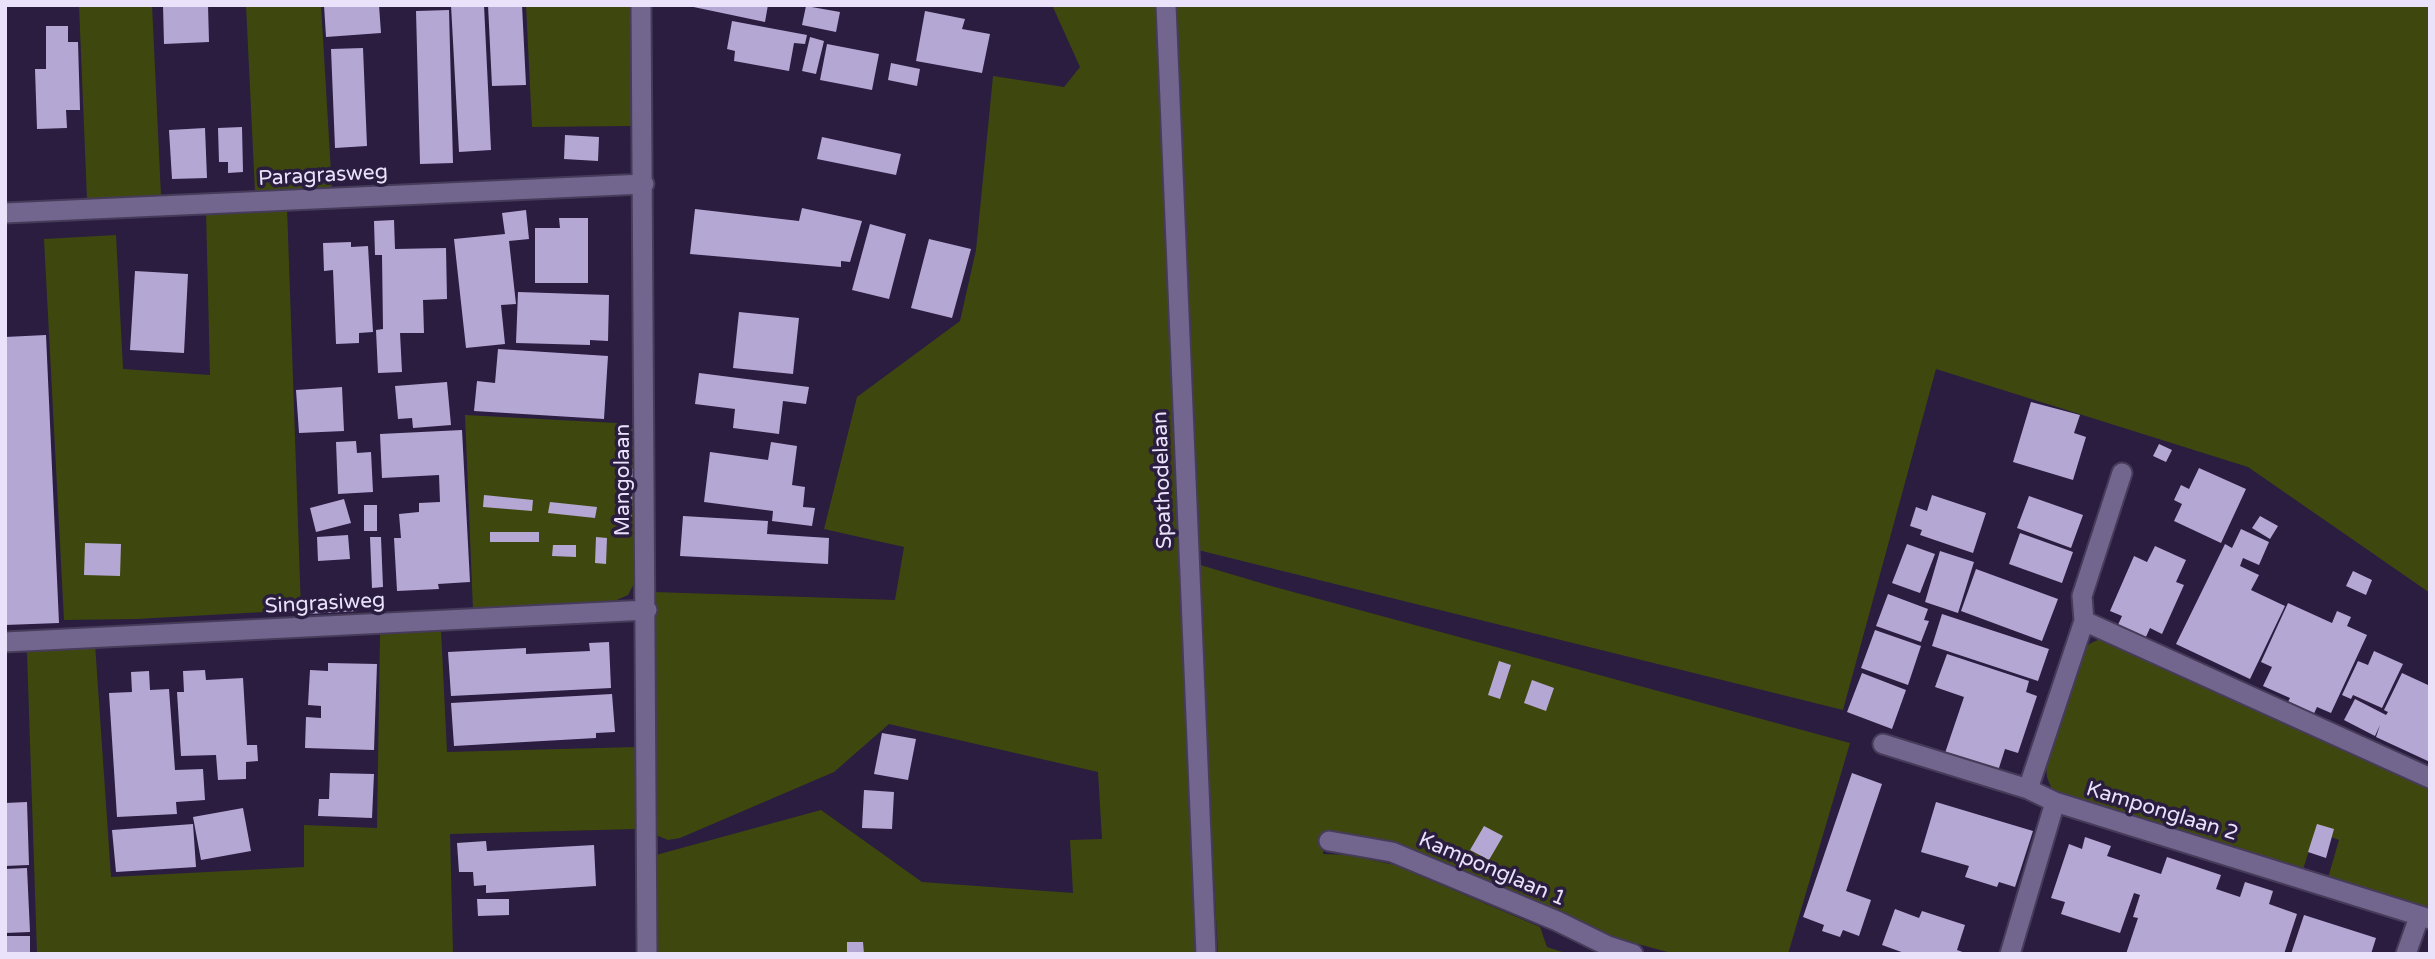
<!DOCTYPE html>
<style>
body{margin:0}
#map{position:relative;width:2435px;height:959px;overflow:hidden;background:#2a1d40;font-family:"Varela Round",sans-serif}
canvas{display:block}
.frame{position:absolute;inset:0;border:7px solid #e9e2fa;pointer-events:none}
</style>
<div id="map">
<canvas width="2435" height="959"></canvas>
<div class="frame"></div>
</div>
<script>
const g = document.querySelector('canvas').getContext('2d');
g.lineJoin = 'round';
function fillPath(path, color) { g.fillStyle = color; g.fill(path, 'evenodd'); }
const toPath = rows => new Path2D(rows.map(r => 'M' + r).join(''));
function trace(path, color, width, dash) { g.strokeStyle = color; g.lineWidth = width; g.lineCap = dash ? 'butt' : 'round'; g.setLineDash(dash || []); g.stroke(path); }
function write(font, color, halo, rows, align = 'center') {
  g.font = font + ' "Varela Round",sans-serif'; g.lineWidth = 7; g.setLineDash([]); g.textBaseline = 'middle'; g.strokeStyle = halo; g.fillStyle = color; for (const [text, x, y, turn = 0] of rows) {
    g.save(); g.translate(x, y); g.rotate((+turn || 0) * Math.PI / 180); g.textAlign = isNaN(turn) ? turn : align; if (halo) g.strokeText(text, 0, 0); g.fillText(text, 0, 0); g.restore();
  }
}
const green = toPath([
 [79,5,152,5,161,196,87,199],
 [246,5,321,5,332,189,255,192],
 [526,5,631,5,631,126,532,127],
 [1052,5,1157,5,1198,954,657,954,656,855,821,810,922,882,1073,893,1070,840,1102,839,1098,772,889,724,834,772,680,838,668,840,658,836,654,824,654,592,895,600,904,547,824,529,857,397,960,321,976,250,993,76,1064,87,1080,67],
 [1175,5,2430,5,2430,593,2248,467,1936,369,1843,710,1198,550],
 [287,207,301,610,136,619,64,620,44,239,116,235,123,369,210,375,206,211],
 [465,415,635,424,636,580,628,595,612,602,473,610],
 [1197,564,1271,586,1850,743,1788,954,1675,954,1612,937,1399,848,1325,832,1323,854,1349,855,1395,865,1540,927,1547,947,1568,954,1218,954],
 [441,630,447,752,637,747,636,829,450,834,453,954,37,954,27,652,44,646,95,644,111,877,304,867,304,825,377,828,380,633],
 [2100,639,2114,642,2215,691,2430,787,2430,911,2328,878,2339,840,2315,831,2302,873,2064,798,2052,790,2047,777,2046,764,2083,651,2089,644]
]);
const building = toPath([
 [163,5,208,5,209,42,164,44],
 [324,5,379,5,381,33,326,37],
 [451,5,484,5,491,150,459,152],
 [488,5,522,5,526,85,492,86],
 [684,5,768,5,765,22],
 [806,6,840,12,836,32,802,25],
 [449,10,453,163,420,164,416,11],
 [925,11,965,19,962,29,990,34,982,73,916,61],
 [732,21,807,35,805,44,794,43,789,71,734,61,735,51,727,49],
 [46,26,68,26,68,42,78,42,80,110,66,110,67,128,37,129,35,69,46,69],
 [810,37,824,41,816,74,802,71],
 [827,44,879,54,872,90,820,80],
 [363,48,367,146,335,148,331,49],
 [891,63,920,69,917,86,888,80],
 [242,127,243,172,228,173,228,162,219,162,218,128],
 [205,128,207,178,172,179,169,130],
 [565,135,599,137,598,161,564,159],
 [822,137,901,154,896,175,817,159],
 [802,208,862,221,850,262,841,261,841,267,690,254,695,209,799,221],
 [526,210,529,239,509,241,516,304,501,305,505,344,466,348,454,239,505,234,502,213],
 [559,218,588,218,588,283,535,283,535,228,560,228],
 [394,220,395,249,446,248,447,299,423,300,424,333,400,333,402,372,378,373,376,330,383,329,382,255,375,255,374,221],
 [870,224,906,234,889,299,852,290],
 [929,239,971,249,952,318,911,308],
 [351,242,351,247,368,246,373,332,359,333,359,343,336,344,333,270,324,271,323,243],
 [135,271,188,274,184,353,130,350],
 [518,292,609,295,608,341,590,340,590,345,516,343],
 [739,312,799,318,793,374,733,368],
 [46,335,59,623,5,625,5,337],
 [498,349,608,356,604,419,474,411,477,381,495,383],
 [699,373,809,387,806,404,783,401,779,434,733,428,735,409,695,404],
 [447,382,451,425,413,428,412,418,398,419,395,386],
 [342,387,344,431,299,433,296,390],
 [2031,402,2080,415,2074,433,2086,437,2073,480,2013,462],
 [462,430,470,582,438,584,439,589,397,591,394,538,401,538,399,514,419,512,419,503,440,502,439,475,382,478,380,434],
 [356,441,357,453,371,452,373,492,338,494,336,442],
 [771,442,797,446,792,485,805,487,803,507,815,508,812,526,772,521,773,511,704,502,710,452,768,460],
 [2159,444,2172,450,2166,462,2153,456],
 [2199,468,2246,489,2221,543,2174,521,2182,504,2174,500,2181,485,2189,489],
 [621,469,633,469,632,517,620,517],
 [484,495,533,500,532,511,483,507],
 [1932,495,1986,513,1973,553,1920,535,1922,530,1910,526,1916,507,1927,511],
 [2029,496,2083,515,2071,548,2017,528],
 [344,499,351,523,316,532,310,508],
 [550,502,597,507,595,518,548,513],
 [364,505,377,505,377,531,364,531],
 [683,516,768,521,767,534,829,538,828,564,680,556],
 [2260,516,2278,526,2270,539,2252,528],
 [2241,529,2269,542,2259,565,2243,558,2240,566,2259,575,2251,590,2285,606,2250,679,2176,644,2225,544,2232,548],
 [490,532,539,532,539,542,490,542],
 [2020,533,2073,552,2062,583,2009,564],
 [348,535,350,559,318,561,317,537],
 [370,537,381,537,383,587,372,588],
 [596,537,607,538,606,564,595,563],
 [85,543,121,544,120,576,84,575],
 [1907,544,1935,554,1920,593,1892,583],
 [553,545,576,545,576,557,552,556],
 [2155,546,2186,560,2176,582,2184,585,2162,634,2150,628,2145,639,2117,627,2122,616,2110,611,2134,556,2147,562],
 [1940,551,1974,562,1958,613,1925,602],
 [1976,569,2058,599,2042,641,1961,611],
 [2353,571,2372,580,2366,595,2346,586],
 [1888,594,1928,609,1924,620,1929,621,1921,642,1876,626],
 [357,600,358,611,308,614,307,604],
 [2288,603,2332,623,2337,611,2351,617,2347,626,2367,635,2331,713,2317,707,2312,718,2286,706,2290,698,2263,686,2272,667,2261,662],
 [1942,614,2049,649,2038,681,1932,646],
 [1875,630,1921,646,1908,685,1861,668],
 [609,642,611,688,451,696,448,652,526,648,526,654,590,651,589,643],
 [2374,651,2403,664,2382,708,2353,695,2351,699,2342,695,2358,661,2368,665],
 [1947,654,2029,681,2026,692,2037,696,2018,753,2005,749,1998,771,1945,753,1964,697,1935,687],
 [1499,661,1511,665,1500,699,1488,695],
 [328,663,377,664,374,750,305,748,306,717,321,718,321,706,308,705,310,670,328,671],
 [205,670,206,680,243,678,247,745,257,745,258,761,246,762,246,779,218,780,216,755,181,756,177,692,184,692,183,671],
 [149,671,150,690,169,689,175,770,203,769,205,800,176,802,177,814,117,817,109,693,132,692,131,672],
 [1862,673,1906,690,1892,729,1847,712],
 [2402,673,2428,685,2430,681,2430,762,2376,737,2380,725,2375,736,2344,720,2355,699,2386,715,2388,712,2384,710],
 [1532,680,1554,688,1546,711,1524,703],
 [612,694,615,732,596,733,596,738,454,746,451,703],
 [882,733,916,739,908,780,874,774],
 [330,773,374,774,372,818,318,816,319,799,329,799],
 [1852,773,1882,784,1846,891,1871,900,1859,936,1843,930,1840,937,1822,931,1824,925,1803,917],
 [864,790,894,792,892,829,862,828],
 [27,802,29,865,5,866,5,803],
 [1936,802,2033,831,2015,887,1999,882,1997,887,1965,877,1969,866,1921,852],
 [243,808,251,851,201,860,193,817],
 [193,824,196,867,116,872,112,830],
 [2317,824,2334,829,2326,858,2308,852],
 [1484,826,1503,836,1489,860,1470,850],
 [2085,837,2111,846,2107,856,2161,874,2167,857,2221,875,2216,889,2240,897,2245,882,2273,891,2269,904,2297,914,2284,954,2126,954,2138,918,2133,917,2140,895,2134,893,2120,933,2061,914,2065,902,2051,898,2069,844,2082,849],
 [486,841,487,851,594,845,596,886,486,893,486,885,474,886,473,872,459,872,457,843],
 [27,868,30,932,5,933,5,869],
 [477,899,509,899,509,915,478,916],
 [1895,909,1919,918,1922,911,1965,925,1957,950,1968,954,1907,954,1882,945],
 [2304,915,2376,938,2371,954,2291,954],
 [5,936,30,936,30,954,5,954],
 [847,942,863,942,864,954,847,954]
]);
const minor = toPath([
 [641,5,647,954],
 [1166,5,1206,954],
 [5,213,644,184],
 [2084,621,2082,596,2122,473],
 [5,642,647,610],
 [1883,744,2028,789,2055,802,2430,919],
 [2028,789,2084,621,2430,778],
 [1329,841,1392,852,1557,921,1608,946,1633,954],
 [2010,954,2055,802],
 [2406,954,2419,917]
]);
const streetNames = [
 ["Paragrasweg",323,176,-3],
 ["Mangolaan",623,480,-90],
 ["Spathodelaan",1163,480,-92],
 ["Singrasiweg",325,604,-3],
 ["Kamponglaan 2",2162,812,17],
 ["Kamponglaan 1",1492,870,23]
];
fillPath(green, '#3e480e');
fillPath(building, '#b5a7d4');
trace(minor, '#463b59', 23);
trace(minor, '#72658e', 19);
write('21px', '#e9e2fa', '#2a1d40', streetNames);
</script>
